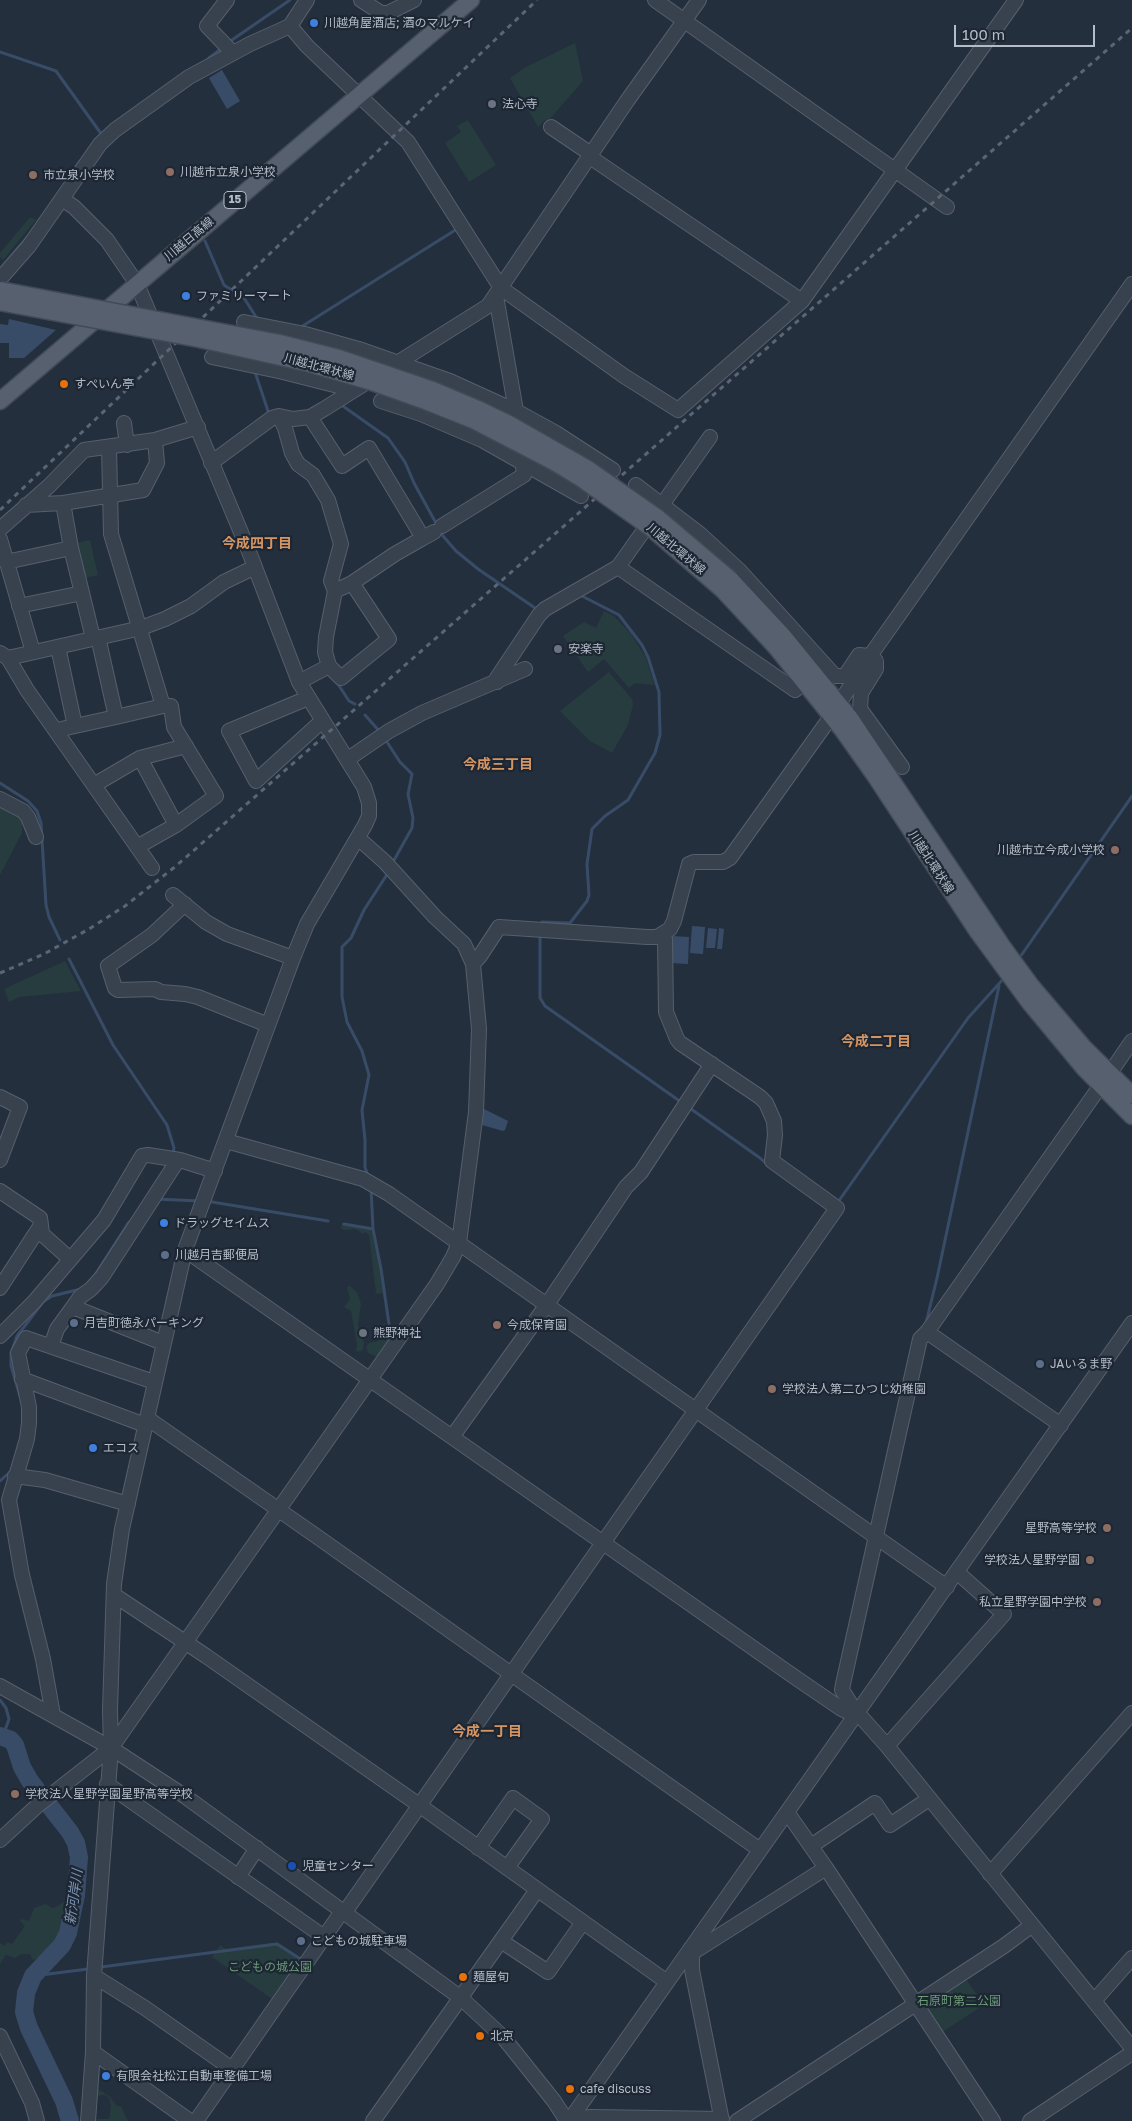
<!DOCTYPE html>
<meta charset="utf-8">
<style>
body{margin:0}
#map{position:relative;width:1132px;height:2121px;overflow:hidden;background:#242f3e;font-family:"Golos Text",sans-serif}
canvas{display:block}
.scale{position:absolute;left:954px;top:25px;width:141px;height:22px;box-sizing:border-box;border:2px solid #b4bcc9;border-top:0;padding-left:6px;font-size:15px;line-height:18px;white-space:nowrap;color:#b4bcc9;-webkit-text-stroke:4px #1d2633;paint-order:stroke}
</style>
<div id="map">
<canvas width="1132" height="2121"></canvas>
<div class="scale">100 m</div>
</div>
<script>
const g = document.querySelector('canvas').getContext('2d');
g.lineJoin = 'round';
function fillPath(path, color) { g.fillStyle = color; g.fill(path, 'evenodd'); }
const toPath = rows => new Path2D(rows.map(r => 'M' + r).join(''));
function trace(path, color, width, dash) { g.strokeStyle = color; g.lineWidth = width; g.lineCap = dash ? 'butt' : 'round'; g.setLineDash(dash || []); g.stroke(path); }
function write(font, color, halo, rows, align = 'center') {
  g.font = font + ' "Golos Text","Noto Sans JP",sans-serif'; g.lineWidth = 4.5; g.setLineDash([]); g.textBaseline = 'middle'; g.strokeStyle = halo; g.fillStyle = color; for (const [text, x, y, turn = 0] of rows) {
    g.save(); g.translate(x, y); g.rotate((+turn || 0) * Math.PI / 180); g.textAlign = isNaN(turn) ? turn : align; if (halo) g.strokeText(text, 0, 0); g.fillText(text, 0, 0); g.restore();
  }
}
const green = toPath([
 [575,43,583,81,547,122,545,120,538,127,510,78,524,68],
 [468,120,496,165,469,182,445,143,461,132,457,126],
 [30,217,36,220,3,260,0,257,0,253],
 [90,540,98,575,81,579,73,544],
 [604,611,614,616,631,634,645,656,655,685,635,683,629,688,604,659,588,672,563,636,584,622,596,628],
 [609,672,632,699,633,705,628,725,612,753,590,741,560,711],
 [0,805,22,817,22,833,0,875],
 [65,961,81,991,19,997,9,1002,4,989],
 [342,1223,372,1229,381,1264,384,1293,377,1294,376,1293,369,1235,366,1232,362,1234,359,1231,354,1229,344,1230,341,1228],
 [350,1286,357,1292,361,1304,358,1325,364,1343,363,1350,358,1352,356,1350,357,1344,351,1311,344,1307,350,1299,347,1287],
 [385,1324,389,1333,387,1346,377,1357,368,1353,366,1347,369,1343,378,1341,375,1327,377,1325],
 [64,1902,69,1903,72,1908,69,1918,65,1921,60,1940,41,1958,33,1960,30,1954,22,1954,15,1958,6,1955,0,1964,0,1943,4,1946,7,1942,12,1944,25,1926,20,1921,21,1919,29,1921,34,1908,45,1904,53,1908],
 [270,1943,279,1943,304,1960,275,2001,212,1957,220,1945,226,1949],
 [964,1976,984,2005,939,2034,921,2005],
 [95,2089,98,2089,109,2096,117,2106,121,2106,128,2121,95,2121,97,2119,109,2119,111,2106,109,2098,105,2095,96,2096]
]);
const water = toPath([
 [222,70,240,101,227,109,209,78],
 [9,319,56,330,24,358,9,358,9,343,0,343,0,324,8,325],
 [692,926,705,927,703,954,690,953],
 [708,928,717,929,715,948,706,948],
 [719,928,724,929,722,949,717,949],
 [672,936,689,937,688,964,671,963],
 [484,1109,508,1121,505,1130,503,1131,482,1125]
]);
const stream = toPath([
 [229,42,290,0],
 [0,52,56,71,102,135],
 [209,58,222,48],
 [71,174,80,161],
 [205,241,224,285,244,298,258,320],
 [0,269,29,235],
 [301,327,457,229],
 [255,372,268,411],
 [340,404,388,438,405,462,414,483,443,536,456,551,478,569,538,610],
 [336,681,349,701,355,704],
 [365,715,381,733],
 [385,739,400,762,412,774,408,794,413,818,412,828,393,862],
 [0,783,28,801,37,811,41,823,46,905,49,917,60,940],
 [542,922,570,923,587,901,589,895,587,864,592,829,605,816,628,800,655,753,660,735,659,692,648,657,642,645,619,615,578,594],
 [540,934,540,998,545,1006,681,1102],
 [69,959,113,1045,167,1125,174,1148,173,1154],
 [1018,960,1132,796],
 [691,1109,760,1158,769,1166],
 [368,1177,365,1167,365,1140,362,1110,369,1075,362,1051,347,1022,342,997,342,947,351,938,364,910,388,873],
 [371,1188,373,1229,381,1269,391,1338],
 [156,1199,199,1201],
 [212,1202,328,1221],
 [838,1202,968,1018,1005,977],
 [344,1224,373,1229],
 [93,1278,129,1222],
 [926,1323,937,1278,999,986],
 [20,1396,11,1366,11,1353,17,1336,43,1302,52,1296,81,1289],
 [0,1481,10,1472],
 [0,1700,6,1708,9,1719,3,1736],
 [101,1967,277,1944,302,1960],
 [33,1976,88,1969]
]);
const river = toPath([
 [0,1736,11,1740,15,1745,22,1767,30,1781,70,1832,76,1843,79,1857,76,1895,68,1933,62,1945,33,1976,26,1993,24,2012,29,2028,64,2101,70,2121]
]);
const minor = toPath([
 [227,0,207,26,233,53],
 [361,0,381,13,388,13,414,0],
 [655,0,947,207],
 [290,26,307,46,408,142,501,288,624,376,678,410,802,301,1016,0],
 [551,127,591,154],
 [590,157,802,301],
 [62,199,74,207,107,240,137,284,248,549,299,682,364,787,369,803,369,816,365,825,307,924,293,958,185,1250,122,1529,114,1584,110,1710,111,1748,94,1976,93,2052,88,2121],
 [0,279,29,246,100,144,115,130,189,77,250,44,290,26,307,0],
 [244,322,305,334,362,350,450,381,516,411,556,433,613,470],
 [212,357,283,372,354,390],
 [381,401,421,414,482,440,581,496],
 [279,416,285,428,292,453,298,464,313,475,328,500,341,544,331,581,335,591],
 [124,423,127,445],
 [109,448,111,534,163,706,171,706,174,727,216,796,176,825,137,847],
 [211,463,272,418,279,416,293,419,310,417,324,409,488,306,627,101,699,0],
 [636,485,700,534,740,571,835,676,845,676,859,655,870,656,876,661,876,669,861,693,860,709,902,767],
 [63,503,71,548,93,638],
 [26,505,63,503,143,490,157,463,155,440],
 [442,526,524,475,516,411,496,296],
 [0,529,49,486,84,450,155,440,198,427],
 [423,538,434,532],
 [0,539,33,652],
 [6,562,71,548],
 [618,567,795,690,805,681],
 [19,606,82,593],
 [98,637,116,717,163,706],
 [0,653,8,658,141,628,165,619,191,606,224,582,255,567],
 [8,658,27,690,152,868],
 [329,666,341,678,389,639,352,583],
 [299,682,329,666,325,652,326,637,335,591,352,583,395,554,423,538,369,448,342,466,310,417],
 [497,682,497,678,539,615,545,609,618,567,710,437],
 [308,698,229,731,256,781,322,721],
 [75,726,116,717],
 [57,730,75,726,58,647],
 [140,758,176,825],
 [348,759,389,731,422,713,525,669],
 [94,785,140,758,186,746],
 [0,799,23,811,28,817,36,837],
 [173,895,206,922,227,934,293,958],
 [185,904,152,935,108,966,115,988,118,990,155,989,161,992,185,994,198,997,268,1025],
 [473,964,480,956,499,927,647,937,657,937,670,929,674,921,689,864,694,862,723,862,730,858,825,725,870,656,1132,284],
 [1110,1073,1132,1041],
 [0,1097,20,1107,0,1160],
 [226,1141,363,1179,389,1194,947,1587],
 [0,1191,40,1218,41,1225,0,1288],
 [41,1225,42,1234,70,1259],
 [185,1250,796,1678,840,1708,848,1712,857,1714,863,1719,887,1746,1132,2048],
 [73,1307,80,1297,91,1289,102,1277,178,1160],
 [927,1332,1061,1425],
 [0,1336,34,1302,104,1220,142,1156,148,1155,180,1160,215,1171],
 [51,1346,57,1329,73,1307,163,1343],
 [22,1379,145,1425],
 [147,1418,319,1538,760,1850],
 [452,1437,546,1306,626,1187,641,1172,712,1064],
 [15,1476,45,1480,128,1504],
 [114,1595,206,1656,419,1805,667,1982],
 [0,1686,111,1748,186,1797,461,1998,503,2037,554,2101,567,2121],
 [857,1714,842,1690,843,1684,920,1339,927,1332,1101,1085],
 [53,1715,43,1659,22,1575,9,1500,27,1439,29,1423,29,1407,18,1353,26,1338,154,1382],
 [887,1746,1004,1614,958,1573],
 [107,1784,324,1937],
 [787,1812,826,1868,993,2121],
 [0,1840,37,1806,111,1748,437,1284,453,1257,459,1243,476,1112,479,1029,473,964,464,944,435,917,385,862,358,838],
 [811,1846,875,1803,890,1825,929,1799],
 [478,1848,513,1798,542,1819,507,1868],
 [990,1874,1132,1713],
 [238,1877,257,1848],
 [345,1912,837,1208,772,1161,775,1135,774,1121,766,1103,760,1097,680,1043,677,1039,666,1012,665,940,664,934],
 [501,1941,548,1972,583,1922],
 [690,1949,692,1953,692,1970,722,2121],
 [692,1953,826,1868],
 [94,1976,145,2008,232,2069],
 [1094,2001,1132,1958],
 [0,2036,32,2103,37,2121],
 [93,2052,190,2121],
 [196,2121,343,1910],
 [373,2121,537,1890],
 [569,2121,1132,1323],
 [571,2121,578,2118,591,2117,722,2119],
 [737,2121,1004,1946,1031,1926],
 [1030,2121,1132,2053]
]);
const major = toPath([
 [0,401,471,0],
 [731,580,784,637,850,718,1002,946,1032,987,1084,1048,1132,1095],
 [723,590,776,647,842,729,876,777,978,932,1030,1003,1084,1068,1132,1116]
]);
const rail = toPath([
 [0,510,537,0],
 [0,973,44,954,89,929,125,906,176,866,1132,28]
]);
const majorBridge = toPath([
 [0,290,280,343,339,358,433,390,478,409,509,424,588,469,658,518,731,580],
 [0,302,199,339,307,363,372,382,428,402,473,420,554,462,582,479,651,528,723,590]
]);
const markers = [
 [314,23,5,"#3f7fe0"],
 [492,104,5,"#6b7280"],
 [170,172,5,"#8d6e63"],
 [33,175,5,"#8d6e63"],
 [186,296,5,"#3f7fe0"],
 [64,384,5,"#e8710a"],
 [558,649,5,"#6b7280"],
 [1115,850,5,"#8d6e63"],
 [164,1223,5,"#3f7fe0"],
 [165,1255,5,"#5c6f8a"],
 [74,1323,5,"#5c6f8a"],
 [497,1325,5,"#8d6e63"],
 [363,1333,5,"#6b7280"],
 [1040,1364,5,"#5c6f8a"],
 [772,1389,5,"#8d6e63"],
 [93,1448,5,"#3f7fe0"],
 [1107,1528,5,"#8d6e63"],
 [1090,1560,5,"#8d6e63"],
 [1097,1602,5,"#8d6e63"],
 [15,1794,5,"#8d6e63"],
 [292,1866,5,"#1a4fb4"],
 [301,1941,5,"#5c6f8a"],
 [463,1977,5,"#e8710a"],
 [480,2036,5,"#e8710a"],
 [106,2076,5,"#3f7fe0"],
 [570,2089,5,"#e8710a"]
];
const shields = [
 [235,200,22]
];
const shieldNames = [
 ["15",235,200]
];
const poiNames = [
 ["川越角屋酒店; 酒のマルケイ",324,23],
 ["法心寺",502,104],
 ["川越市立泉小学校",180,172],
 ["市立泉小学校",43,175],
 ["ファミリーマート",196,296],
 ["すぺいん亭",74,384],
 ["安楽寺",568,649],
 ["川越市立今成小学校",1105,850,"right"],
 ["ドラッグセイムス",174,1223],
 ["川越月吉郵便局",175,1255],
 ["月吉町徳永パーキング",84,1323],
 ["今成保育園",507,1325],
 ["熊野神社",373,1333],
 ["JAいるま野",1050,1364],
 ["学校法人第二ひつじ幼稚園",782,1389],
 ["エコス",103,1448],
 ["星野高等学校",1097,1528,"right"],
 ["学校法人星野学園",1080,1560,"right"],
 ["私立星野学園中学校",1087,1602,"right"],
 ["学校法人星野学園星野高等学校",25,1794],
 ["児童センター",302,1866],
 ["こどもの城駐車場",311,1941],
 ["麺屋旬",473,1977],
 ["北京",490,2036],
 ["有限会社松江自動車整備工場",116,2076],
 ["cafe discuss",580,2089]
];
const streetNames = [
 ["川越日高線",189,239,-40],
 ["川越北環状線",319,367,15],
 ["川越北環状線",676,549,40],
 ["川越北環状線",931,862,57]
];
const parkNames = [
 ["こどもの城公園",270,1967],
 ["石原町第二公園",959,2001]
];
const neighbourhoodNames = [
 ["今成四丁目",257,544],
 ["今成三丁目",498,765],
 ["今成二丁目",876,1042],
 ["今成一丁目",487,1732]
];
const waterNames = [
 ["新河岸川",74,1897,-82]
];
fillPath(green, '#263c3f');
fillPath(water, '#394c67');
trace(stream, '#394c67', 3);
trace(river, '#394c67', 18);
trace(minor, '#565f6c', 16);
trace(major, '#414a57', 19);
trace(minor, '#38414e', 14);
trace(major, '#56606e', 16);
trace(rail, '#5a6575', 3, [5, 5]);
trace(majorBridge, '#414a57', 19, []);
trace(majorBridge, '#56606e', 16);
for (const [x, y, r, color] of markers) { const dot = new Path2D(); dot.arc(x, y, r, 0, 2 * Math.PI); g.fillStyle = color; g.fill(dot); trace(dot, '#1d2633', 2); }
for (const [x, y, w] of shields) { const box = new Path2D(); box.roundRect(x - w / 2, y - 8.5, w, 17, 4); g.fillStyle = '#1d2633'; g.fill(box); trace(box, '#b4bcc9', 1); }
write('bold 11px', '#b4bcc9', null, shieldNames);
write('12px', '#b4bcc9', '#1d2633', poiNames, 'left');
write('12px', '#b4bcc9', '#1d2633', streetNames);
write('12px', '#6b9a76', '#1d2633', parkNames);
write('bold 14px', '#d59563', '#1d2633', neighbourhoodNames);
write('italic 14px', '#7c92b1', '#1d2633', waterNames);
</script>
